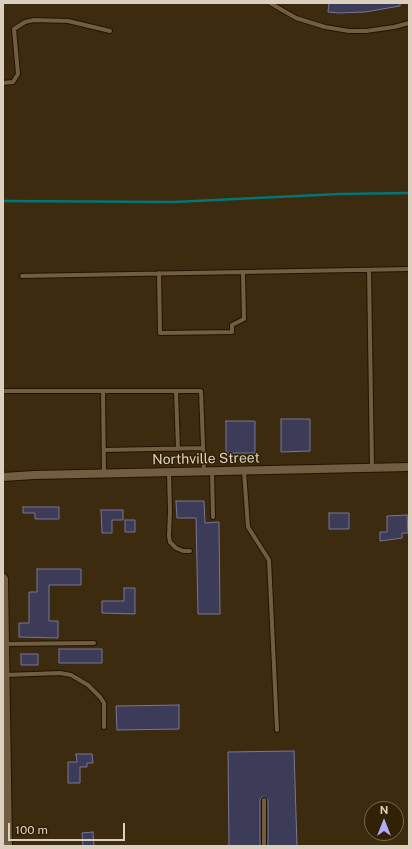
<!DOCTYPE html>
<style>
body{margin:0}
#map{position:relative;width:412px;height:849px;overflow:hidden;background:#3c2b0e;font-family:"Public Sans",sans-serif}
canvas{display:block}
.frame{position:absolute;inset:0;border:4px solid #dbd0c0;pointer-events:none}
.north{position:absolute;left:364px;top:801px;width:40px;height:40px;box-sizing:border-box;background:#322104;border:1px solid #76674f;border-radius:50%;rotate:0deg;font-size:11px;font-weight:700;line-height:16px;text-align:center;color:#dbd0c0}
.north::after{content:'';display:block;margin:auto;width:14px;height:18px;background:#afaefa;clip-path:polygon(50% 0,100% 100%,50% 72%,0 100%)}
.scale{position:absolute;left:8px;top:823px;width:117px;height:18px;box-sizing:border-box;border:2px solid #dbd0c0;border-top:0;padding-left:5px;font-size:12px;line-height:14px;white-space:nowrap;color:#dbd0c0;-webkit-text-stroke:3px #322104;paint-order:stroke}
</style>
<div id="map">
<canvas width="412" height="849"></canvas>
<div class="frame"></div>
<div class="north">N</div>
<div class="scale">100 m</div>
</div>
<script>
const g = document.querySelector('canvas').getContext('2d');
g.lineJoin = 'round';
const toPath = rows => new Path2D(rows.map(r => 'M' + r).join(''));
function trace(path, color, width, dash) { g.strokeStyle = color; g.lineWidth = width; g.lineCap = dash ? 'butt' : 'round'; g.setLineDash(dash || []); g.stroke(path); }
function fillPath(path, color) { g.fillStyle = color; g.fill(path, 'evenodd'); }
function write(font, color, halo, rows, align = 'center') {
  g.font = font + ' "Public Sans",sans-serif'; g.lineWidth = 3; g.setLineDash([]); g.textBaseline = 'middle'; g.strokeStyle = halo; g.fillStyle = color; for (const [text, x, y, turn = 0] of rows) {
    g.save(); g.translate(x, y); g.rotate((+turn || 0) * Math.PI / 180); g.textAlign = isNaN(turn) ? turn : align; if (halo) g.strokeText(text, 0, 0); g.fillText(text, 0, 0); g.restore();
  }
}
const stream = toPath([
 [3,201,174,202,339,194,409,193]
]);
const building = toPath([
 [329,3,400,3,400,6,365,12,339,13,328,12,329,3],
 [281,419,310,419,310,451,281,452,281,419],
 [226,421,255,421,255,453,226,453,226,421],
 [176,501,204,501,205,523,219,522,220,614,198,614,196,518,177,518,176,501],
 [23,507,59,507,59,519,35,519,35,513,23,513,23,507],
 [101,510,123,510,123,520,112,520,112,533,102,533,101,510],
 [329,513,349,513,349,529,329,529,329,513],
 [407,515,408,533,402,533,402,538,380,541,380,532,387,532,387,516,407,515],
 [125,520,135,520,135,532,125,532,125,520],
 [37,569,81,569,81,585,49,585,49,621,58,621,58,638,19,637,19,623,29,623,29,592,37,592,37,569],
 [124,588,135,588,135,614,102,613,102,601,124,601,124,588],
 [59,649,102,649,102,663,59,663,59,649],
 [21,654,38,654,38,665,21,665,21,654],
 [179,705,179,729,117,730,116,706,179,705],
 [294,751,297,846,268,846,268,800,264,797,262,797,260,800,260,846,229,846,228,752,294,751],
 [76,754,92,754,93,763,87,763,87,767,80,767,80,783,68,783,68,762,77,762,76,754],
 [93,832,94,846,83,846,82,833,93,832]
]);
const service = toPath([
 [270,3,296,18,325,27,349,31,366,31,394,27,409,23],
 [3,83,13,82,18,74,14,29,25,22,34,20,68,21,110,31],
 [369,270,372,468],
 [159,273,160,333,232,332,232,325,244,319,243,273],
 [22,276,409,269],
 [3,391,201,391,204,472],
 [103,391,104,474],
 [176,391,178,449],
 [104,450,203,448],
 [244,471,248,527,269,560,277,730],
 [212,472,213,517],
 [169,473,170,511,169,536,170,542,176,548,183,551,190,551],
 [4,644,94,643],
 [5,675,60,673,71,675,88,685,100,697,104,703,104,727],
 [264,800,264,846]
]);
const minor = toPath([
 [3,477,34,475,409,467]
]);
const tertiary = toPath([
 [3,579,7,846]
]);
const streetNames = [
 ["Northville Street",206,459,-1]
];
trace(stream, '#037577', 2.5);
fillPath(building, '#3c3b58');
trace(building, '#777797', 1);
trace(service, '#231300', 6);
trace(minor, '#231300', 10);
trace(tertiary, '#231300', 12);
trace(service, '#715e41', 4);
trace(minor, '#715e41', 8);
trace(tertiary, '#715e41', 10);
write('14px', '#dbd0c0', '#322104', streetNames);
</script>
